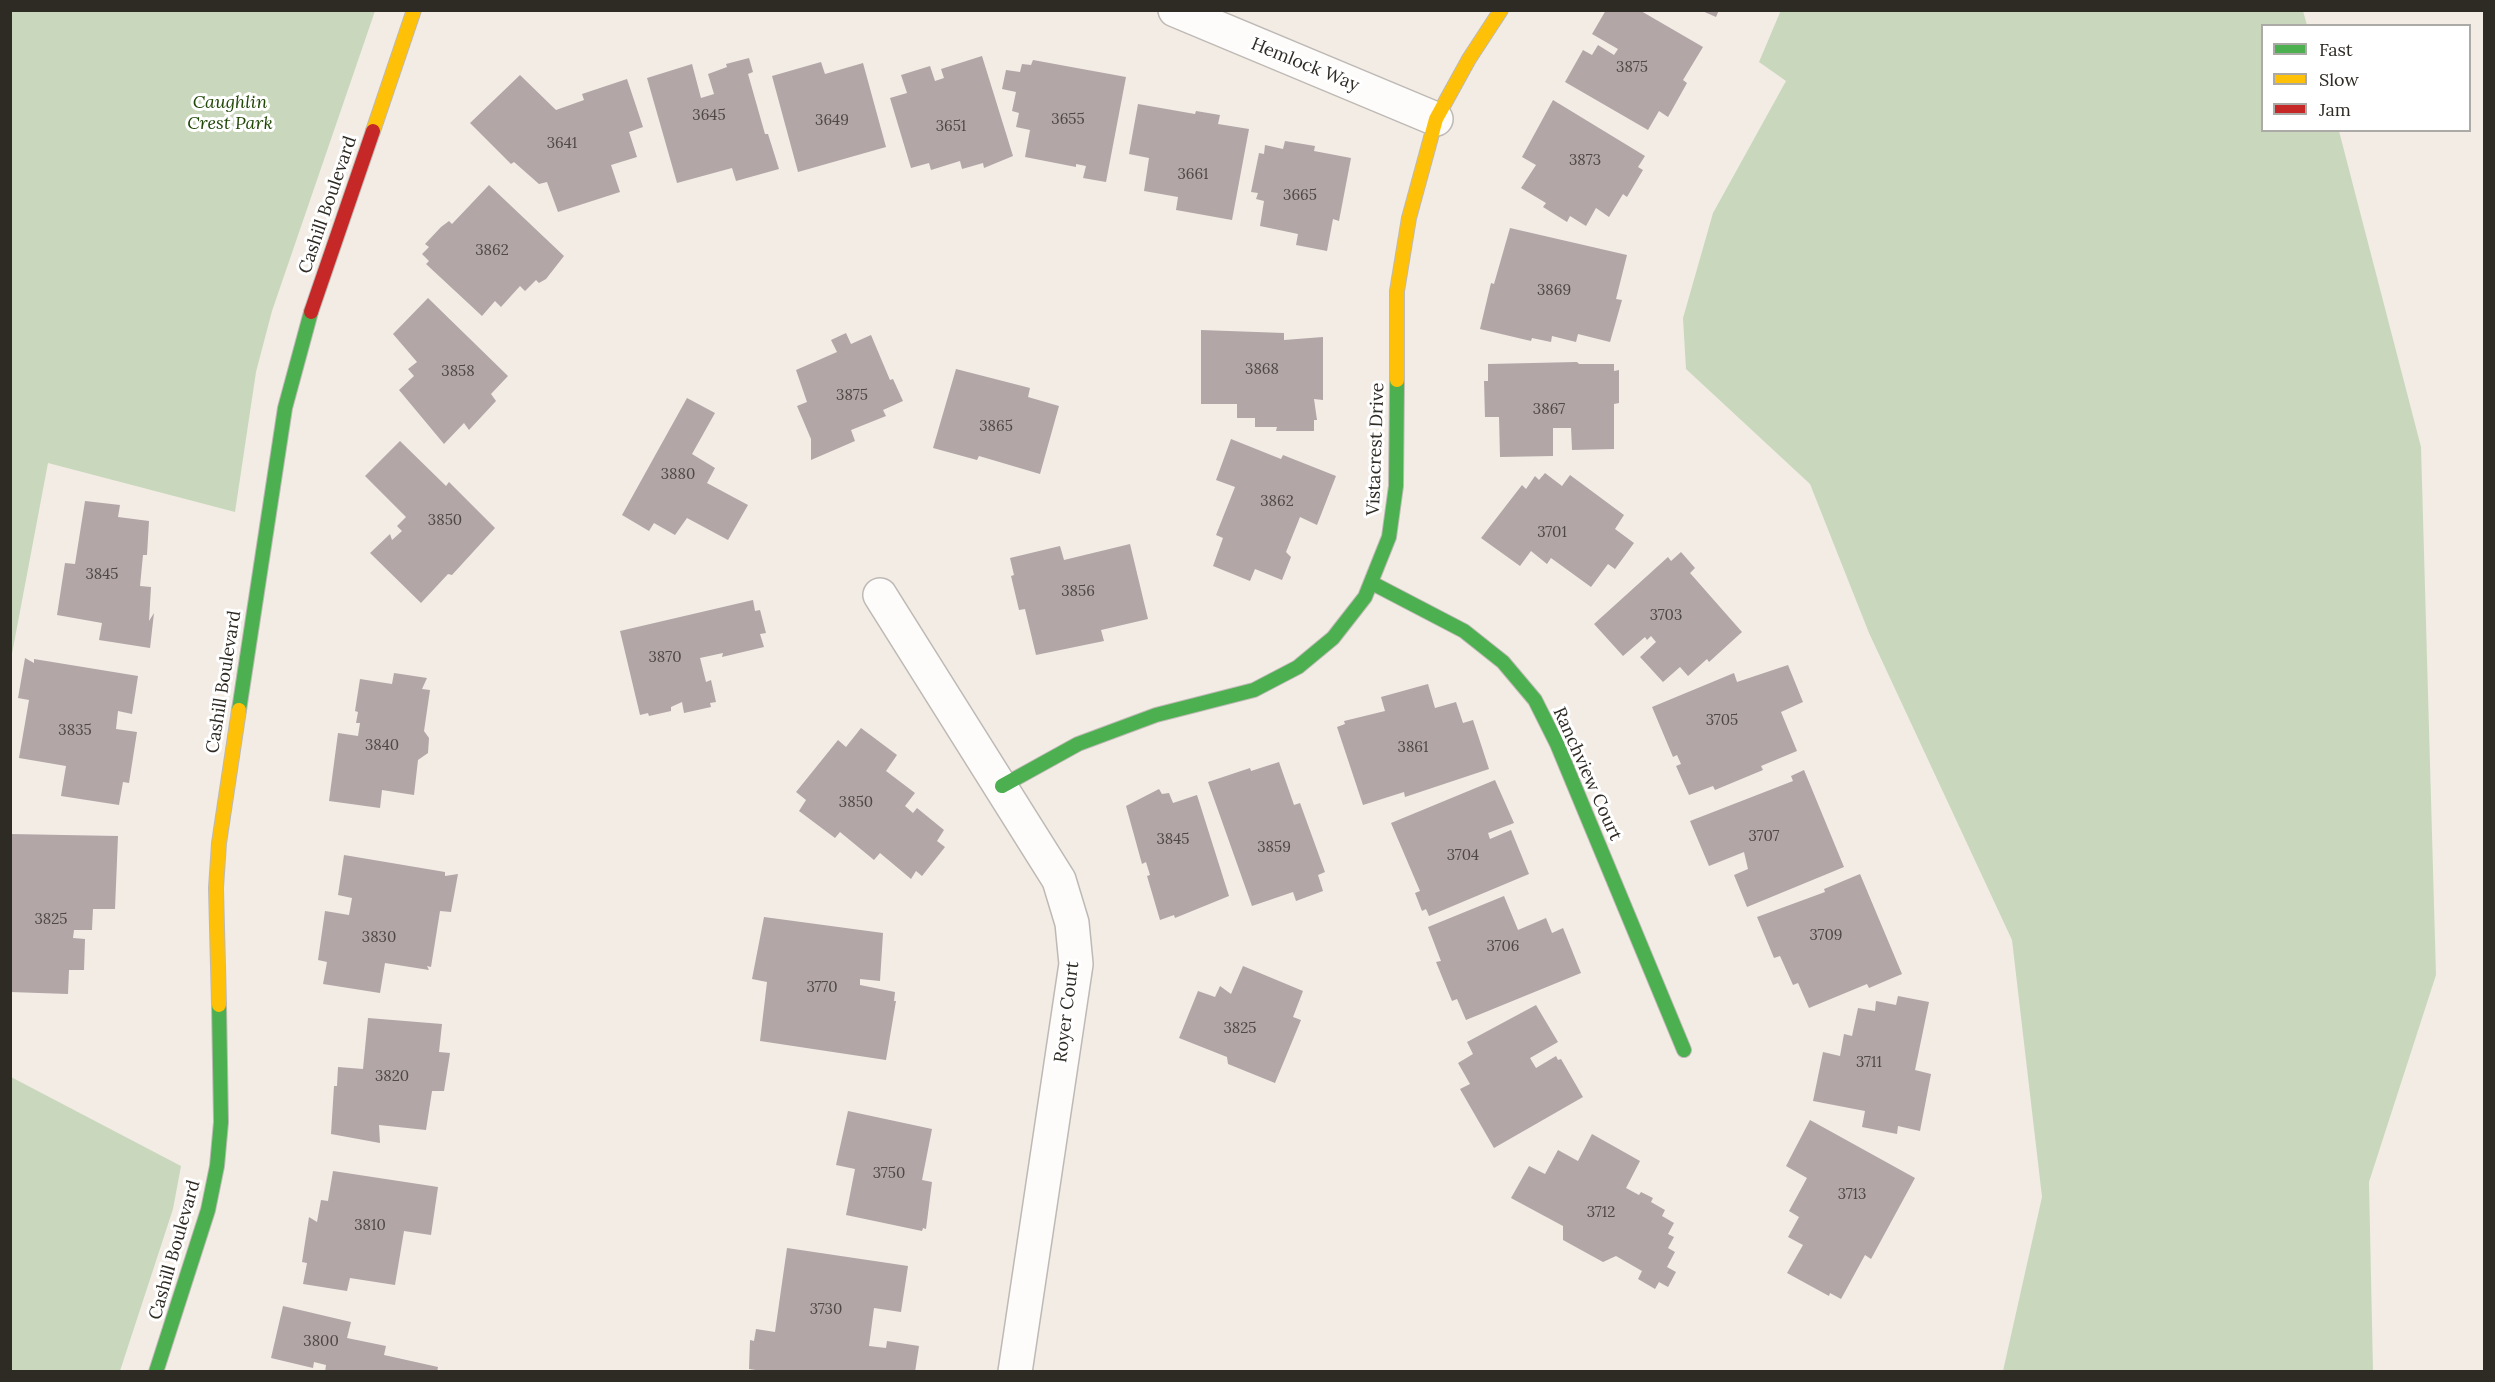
<!DOCTYPE html>
<style>
body{margin:0}
#map{position:relative;width:2495px;height:1382px;overflow:hidden;background:#f2ece5;font-family:Lora,serif}
canvas{display:block}
.frame{position:absolute;inset:0;border:12px solid #2e2a24;pointer-events:none}
.legend{position:absolute;left:2261px;top:24px;width:210px;height:108px;box-sizing:border-box;background:#fff;border:2px solid #abaaa7;margin:0;padding:8px 10px;list-style:none;font-size:18px;color:#2e2a24}
.legend li{display:flex;align-items:center;gap:12px;height:30px}
.legend b{width:30px;border:2px solid #abaaa7}
</style>
<div id="map">
<canvas width="2495" height="1382"></canvas>
<div class="frame"></div>
<ul class="legend">
<li><b style="height:8px;background:#4caf50"></b>Fast</li>
<li><b style="height:8px;background:#ffc107"></b>Slow</li>
<li><b style="height:8px;background:#c62828"></b>Jam</li>
</ul>
</div>
<script>
const g = document.querySelector('canvas').getContext('2d');
g.lineJoin = 'round';
function fillPath(path, color) { g.fillStyle = color; g.fill(path, 'evenodd'); }
const toPath = rows => new Path2D(rows.map(r => 'M' + r).join(''));
function trace(path, color, width, dash) { g.strokeStyle = color; g.lineWidth = width; g.lineCap = dash ? 'butt' : 'round'; g.setLineDash(dash || []); g.stroke(path); }
function write(font, color, halo, rows, align = 'center') {
  g.font = font + ' Lora,serif'; g.lineWidth = 6; g.setLineDash([]); g.textBaseline = 'middle'; g.strokeStyle = halo; g.fillStyle = color; for (const [text, x, y, turn = 0] of rows) {
    g.save(); g.translate(x, y); g.rotate((+turn || 0) * Math.PI / 180); g.textAlign = isNaN(turn) ? turn : align; if (halo) g.strokeText(text, 0, 0); g.fillText(text, 0, 0); g.restore();
  }
}
const green = toPath([
 [11,10,375,11,272,311,256,372,235,512,48,463,11,659],
 [1781,10,2303,11,2307,25,2262,26,2262,130,2339,131,2421,447,2436,975,2369,1182,2373,1371,2003,1371,2042,1197,2012,940,1869,633,1810,484,1686,369,1683,318,1713,213,1786,81,1759,62],
 [11,1077,181,1166,173,1209,120,1371,11,1371]
]);
const building = toPath([
 [1606,10,1641,11,1703,47,1683,80,1687,83,1668,117,1659,111,1648,130,1565,82,1583,50,1592,55,1598,45,1614,55,1618,49,1592,34],
 [1700,10,1719,10,1716,17],
 [982,56,1013,156,984,168,983,163,962,169,960,161,931,170,929,163,911,168,890,98,907,93,901,75,930,66,935,81,944,78,941,69],
 [749,58,753,72,748,74,765,134,768,134,779,169,736,181,732,168,677,183,647,78,692,64,701,98,714,94,708,74,727,67,726,64],
 [1033,60,1126,77,1106,182,1083,178,1086,166,1076,164,1076,167,1025,157,1030,130,1016,127,1019,113,1012,111,1016,92,1002,89,1006,70,1020,72,1022,64,1031,65],
 [821,62,825,74,863,63,886,147,798,172,772,76],
 [520,75,556,110,584,100,582,94,627,79,643,127,629,132,637,157,611,165,620,192,558,212,547,182,539,184,514,162,511,164,470,123],
 [1553,100,1645,156,1638,167,1643,170,1627,197,1623,194,1609,217,1596,208,1586,226,1570,216,1567,222,1543,207,1546,203,1521,188,1536,165,1522,157],
 [1138,104,1195,114,1196,111,1220,115,1218,124,1249,129,1232,220,1176,210,1178,197,1144,191,1149,158,1129,154],
 [1285,141,1315,146,1314,151,1351,158,1339,221,1333,219,1327,251,1296,245,1298,234,1260,226,1264,201,1256,199,1258,193,1251,192,1259,153,1264,154,1265,145,1283,149],
 [489,185,564,256,546,279,539,283,536,280,525,291,520,286,501,307,495,301,482,316,426,264,429,261,422,254,429,247,425,244,441,227,449,221,452,224],
 [1510,228,1627,255,1616,299,1622,300,1610,342,1578,334,1576,342,1552,336,1551,342,1532,338,1531,341,1480,329,1491,283,1494,284],
 [428,298,508,376,491,394,496,401,469,430,464,423,444,444,399,390,414,376,408,369,417,362,393,334],
 [1201,330,1284,333,1284,340,1323,337,1323,400,1314,399,1317,420,1314,420,1314,431,1276,431,1277,427,1255,427,1255,418,1237,418,1237,404,1201,404],
 [846,333,851,344,871,335,890,380,893,379,903,401,883,410,886,416,851,430,855,441,811,460,811,439,797,406,807,402,796,370,837,352,831,340],
 [1577,362,1579,364,1614,364,1614,371,1619,370,1619,403,1614,404,1614,449,1572,450,1571,428,1553,428,1553,456,1500,457,1499,417,1485,417,1484,381,1488,381,1488,364],
 [956,369,1030,388,1028,397,1059,406,1040,474,979,456,977,460,933,448],
 [687,398,715,413,692,454,715,468,707,483,748,505,728,540,687,518,675,535,654,523,649,531,622,515],
 [1231,439,1281,459,1283,455,1336,476,1317,525,1300,517,1286,552,1291,557,1282,580,1255,569,1250,581,1213,566,1223,538,1216,535,1235,487,1216,480],
 [400,441,446,486,449,482,495,528,452,575,448,574,421,603,370,553,390,534,392,540,402,531,397,526,406,517,365,476],
 [1545,473,1562,486,1570,475,1624,515,1615,529,1634,543,1615,569,1608,564,1591,587,1551,558,1547,564,1531,551,1520,566,1481,538,1522,485,1526,489,1535,476,1539,480],
 [85,501,120,505,118,517,149,521,147,555,143,555,140,586,151,587,149,621,154,613,150,648,99,640,102,623,57,615,65,563,75,564],
 [1130,544,1148,619,1101,630,1104,641,1036,655,1025,609,1019,610,1011,576,1014,575,1010,558,1060,546,1064,560],
 [1681,552,1695,568,1690,573,1742,632,1709,662,1707,659,1688,676,1680,667,1663,682,1640,657,1656,642,1651,636,1647,640,1645,637,1623,656,1594,624,1668,557,1671,561],
 [753,600,755,611,760,610,766,633,760,634,764,647,722,657,723,653,700,658,706,682,711,680,716,702,710,703,711,707,684,713,682,702,671,707,671,711,649,716,648,713,640,715,620,631],
 [25,658,34,663,34,659,138,676,132,714,118,711,116,729,137,732,129,783,123,782,119,805,61,796,66,766,19,758,29,700,18,698],
 [1788,665,1803,702,1781,712,1797,751,1761,766,1763,770,1715,790,1713,786,1689,795,1676,766,1681,764,1677,755,1673,757,1652,707,1734,673,1737,682],
 [394,673,427,678,422,689,430,690,424,731,429,738,428,753,418,760,414,795,382,790,380,808,329,801,338,733,358,736,360,723,356,723,358,712,355,711,360,679,392,684],
 [1428,684,1435,708,1456,702,1463,723,1473,720,1489,769,1405,797,1404,792,1363,805,1337,727,1345,724,1344,721,1385,711,1381,697],
 [861,728,897,755,886,771,915,793,905,806,913,813,917,808,944,830,937,841,945,847,922,876,916,871,911,879,880,853,874,860,840,832,835,838,799,811,806,800,796,792,838,740,846,747],
 [1279,762,1294,805,1300,803,1325,872,1318,875,1323,891,1296,901,1293,892,1252,906,1208,782,1250,768,1251,771],
 [1804,770,1844,867,1747,907,1734,875,1748,869,1744,852,1709,866,1690,821,1793,781,1791,776],
 [1495,780,1514,823,1488,833,1490,839,1511,830,1529,874,1429,916,1426,909,1422,911,1415,893,1420,891,1391,823],
 [1159,789,1162,794,1169,793,1173,803,1197,795,1229,896,1175,918,1174,915,1160,920,1147,876,1150,875,1146,862,1142,864,1126,806],
 [10,834,118,836,115,909,93,909,92,930,74,930,73,938,85,939,84,970,69,970,68,994,10,992],
 [344,855,445,872,445,876,458,874,451,912,440,911,431,967,427,966,429,970,385,963,380,993,323,984,327,962,318,960,325,911,349,915,352,898,338,895],
 [1860,874,1902,974,1869,988,1867,984,1809,1008,1798,983,1793,985,1780,956,1774,958,1757,917,1825,892,1824,889],
 [1504,896,1518,930,1546,918,1552,933,1563,928,1581,973,1466,1020,1457,999,1452,1001,1436,962,1441,961,1428,927],
 [764,917,883,933,880,981,860,979,860,985,895,992,894,1001,896,1001,886,1060,760,1041,767,982,752,979],
 [1243,966,1303,991,1293,1017,1301,1020,1275,1083,1228,1064,1227,1057,1179,1038,1198,991,1215,997,1220,986,1231,994],
 [1898,996,1929,1002,1915,1070,1931,1074,1920,1131,1898,1126,1897,1134,1862,1127,1865,1111,1813,1101,1823,1052,1840,1056,1844,1034,1852,1036,1858,1008,1875,1011,1876,1001,1896,1005],
 [1536,1005,1558,1042,1530,1058,1536,1068,1556,1056,1558,1060,1561,1059,1583,1097,1494,1148,1460,1089,1470,1084,1458,1063,1473,1054,1467,1042],
 [368,1018,442,1024,439,1052,450,1053,444,1091,432,1091,426,1130,379,1125,380,1143,331,1134,334,1086,337,1086,338,1067,363,1069],
 [848,1111,932,1129,922,1180,932,1182,926,1229,923,1228,922,1231,846,1215,855,1169,836,1165],
 [1810,1120,1915,1178,1871,1259,1865,1255,1841,1299,1830,1293,1829,1296,1787,1273,1803,1245,1788,1237,1799,1217,1789,1211,1807,1178,1786,1166],
 [1592,1134,1640,1161,1626,1188,1639,1195,1641,1192,1653,1198,1651,1202,1665,1210,1662,1216,1674,1223,1668,1234,1674,1237,1668,1248,1675,1252,1667,1267,1676,1272,1668,1287,1659,1282,1655,1289,1638,1279,1642,1271,1616,1256,1603,1262,1563,1240,1563,1226,1511,1198,1529,1166,1545,1174,1558,1150,1578,1161],
 [333,1171,438,1187,431,1235,404,1231,395,1285,350,1278,347,1291,303,1284,307,1263,302,1262,309,1217,317,1222,321,1200,328,1201],
 [787,1248,908,1266,901,1312,874,1308,869,1346,886,1348,887,1341,919,1346,915,1372,769,1372,749,1369,750,1340,754,1341,756,1329,775,1332],
 [283,1306,351,1322,347,1338,386,1346,384,1355,438,1367,437,1372,325,1372,326,1365,314,1362,313,1368,271,1358]
]);
const street = toPath([
 [1175,10,1436,119],
 [880,595,1059,880,1072,923,1076,964,1015,1372]
]);
const fast = toPath([
 [1372,583,1464,631,1503,662,1535,700,1557,744,1684,1050],
 [239,710,285,408,311,312],
 [1002,786,1078,744,1156,715,1254,690,1298,667,1333,638,1365,597,1389,537,1396,486,1397,380],
 [156,1372,208,1210,217,1166,221,1122,219,1005]
]);
const slow = toPath([
 [373,131,414,10],
 [1397,380,1397,291,1409,218,1436,119,1469,59,1501,10],
 [219,1005,216,888,219,843,239,710]
]);
const jam = toPath([
 [311,312,373,131]
]);
const numberNames = [
 ["3875",1632,68],
 ["3645",709,116],
 ["3655",1068,120],
 ["3649",832,121],
 ["3651",951,127],
 ["3641",562,144],
 ["3873",1585,161],
 ["3661",1193,175],
 ["3665",1300,196],
 ["3862",492,251],
 ["3869",1554,291],
 ["3868",1262,370],
 ["3858",458,372],
 ["3875",852,396],
 ["3867",1549,410],
 ["3865",996,427],
 ["3880",678,475],
 ["3862",1277,502],
 ["3850",445,521],
 ["3701",1552,533],
 ["3845",102,575],
 ["3856",1078,592],
 ["3703",1666,616],
 ["3870",665,658],
 ["3705",1722,721],
 ["3835",75,731],
 ["3840",382,746],
 ["3861",1413,748],
 ["3850",856,803],
 ["3707",1764,837],
 ["3845",1173,840],
 ["3859",1274,848],
 ["3704",1463,856],
 ["3825",51,920],
 ["3709",1826,936],
 ["3830",379,938],
 ["3706",1503,947],
 ["3770",822,988],
 ["3825",1240,1029],
 ["3711",1869,1063],
 ["3820",392,1077],
 ["3750",889,1174],
 ["3713",1852,1195],
 ["3712",1601,1213],
 ["3810",370,1226],
 ["3730",826,1310],
 ["3800",321,1342]
];
const streetNames = [
 ["Hemlock Way",1305,65,22],
 ["Cashill Boulevard",328,205,-71],
 ["Vistacrest Drive",1376,449,-88],
 ["Cashill Boulevard",224,682,-81],
 ["Ranchview Court",1587,774,66],
 ["Royer Court",1067,1012,-83],
 ["Cashill Boulevard",175,1250,-74]
];
const parkNames = [
 ["Caughlin",230,103],
 ["Crest Park",230,124]
];
fillPath(green, '#c9d8bc');
fillPath(building, '#b2a6a7');
trace(street, '#beb9b4', 36);
trace(fast, '#beb9b4', 16);
trace(slow, '#beb9b4', 16);
trace(jam, '#beb9b4', 16);
trace(street, '#fdfcfb', 33);
trace(fast, '#4caf50', 14);
trace(slow, '#ffc107', 14);
trace(jam, '#c62828', 14);
write('15px', '#4f4945', null, numberNames);
write('18px', '#2e2a24', '#fff', streetNames);
write('italic 18px', '#1f4706', '#fff', parkNames);
</script>
